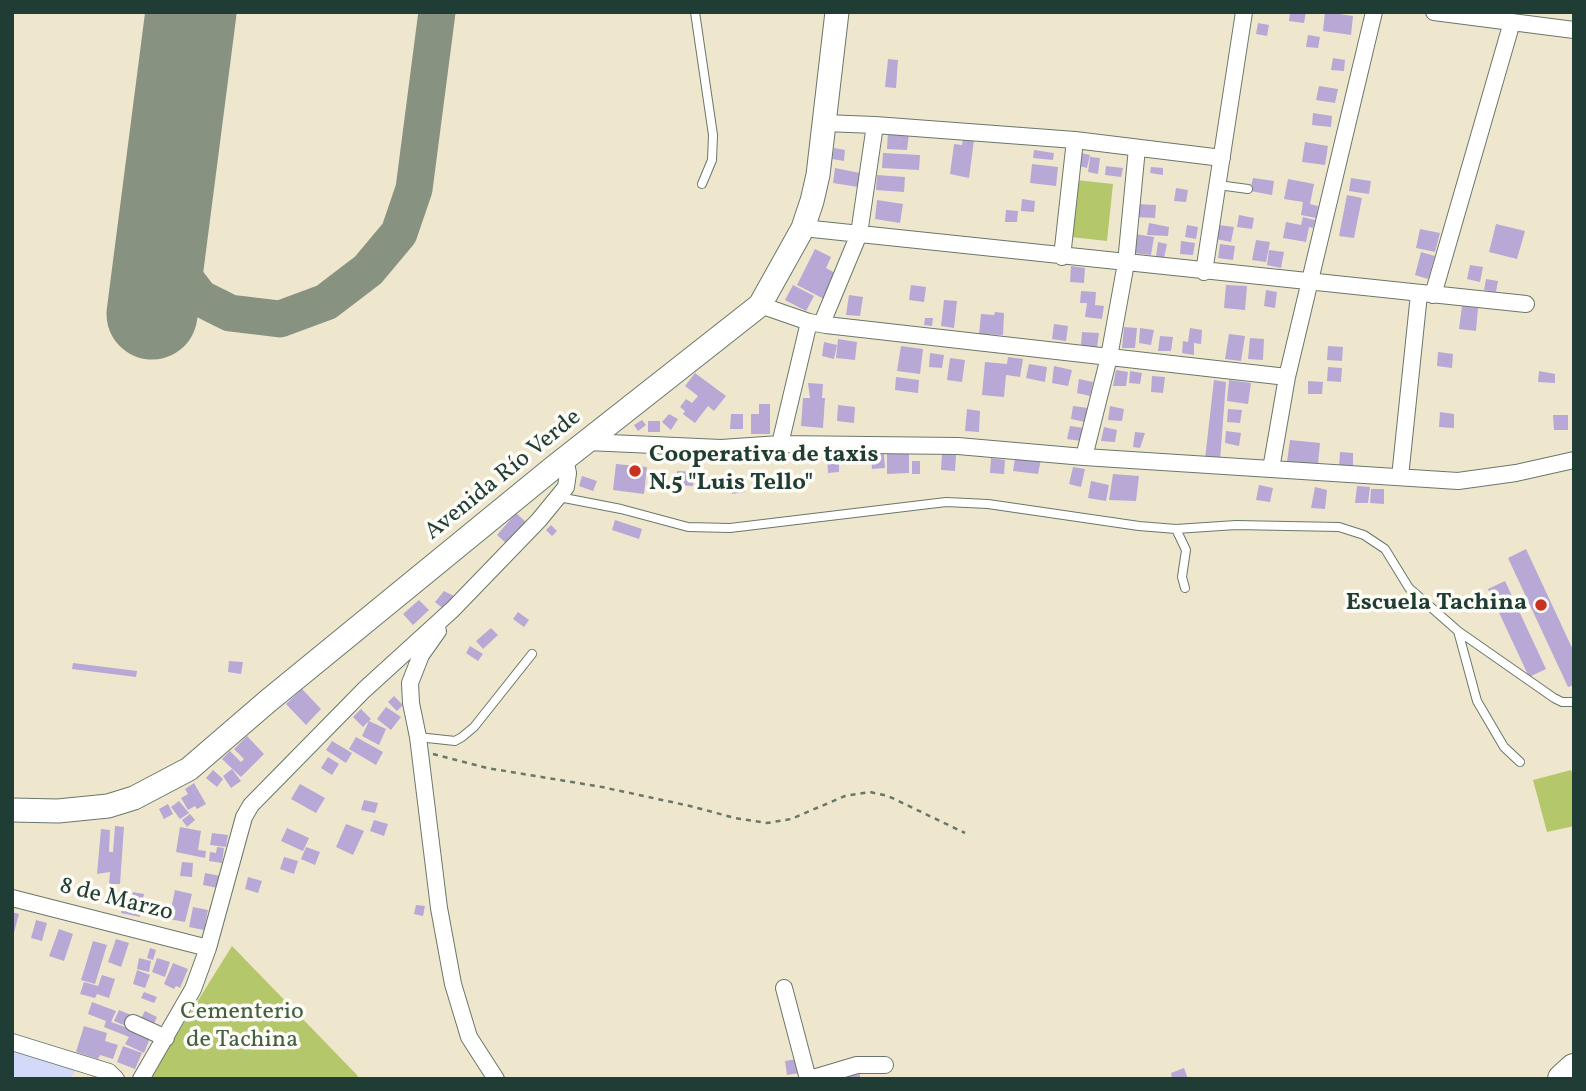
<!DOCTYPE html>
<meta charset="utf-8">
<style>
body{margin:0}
#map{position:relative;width:1586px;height:1091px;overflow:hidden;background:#efe7cd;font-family:Vollkorn,serif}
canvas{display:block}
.frame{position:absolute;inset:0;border:14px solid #1f3d34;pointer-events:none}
</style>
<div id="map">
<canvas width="1586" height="1091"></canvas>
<div class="frame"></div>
</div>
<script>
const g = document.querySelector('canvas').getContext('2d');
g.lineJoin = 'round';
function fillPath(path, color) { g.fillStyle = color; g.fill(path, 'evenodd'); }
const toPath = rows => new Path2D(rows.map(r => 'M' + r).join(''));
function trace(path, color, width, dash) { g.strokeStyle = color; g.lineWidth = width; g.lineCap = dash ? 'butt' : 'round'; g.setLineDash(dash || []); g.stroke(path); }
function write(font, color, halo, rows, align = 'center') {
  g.font = font + ' Vollkorn,serif'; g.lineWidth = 7; g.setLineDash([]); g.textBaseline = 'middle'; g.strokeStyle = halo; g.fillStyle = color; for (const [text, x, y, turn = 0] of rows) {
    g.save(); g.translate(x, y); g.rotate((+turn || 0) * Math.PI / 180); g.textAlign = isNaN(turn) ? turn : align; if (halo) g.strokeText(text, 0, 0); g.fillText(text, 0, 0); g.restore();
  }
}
const built = toPath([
 [12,1048,77,1067,71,1079,12,1079]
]);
const green = toPath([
 [1076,180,1113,184,1107,241,1071,237],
 [1571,770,1574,778,1574,826,1547,832,1533,780],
 [232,946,358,1076,355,1079,149,1079]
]);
const taxiway = toPath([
 [164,222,177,268,200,298,230,313,280,319,326,302,368,270,399,233,414,189,437,12]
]);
const runway = toPath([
 [152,314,191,12]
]);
const building = toPath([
 [1290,12,1306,12,1304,23,1289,21],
 [1325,12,1353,16,1351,35,1323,31],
 [1258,23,1269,25,1267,36,1256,34],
 [1308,35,1320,37,1318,48,1306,47],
 [1333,58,1345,60,1344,71,1331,70],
 [888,59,898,60,896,88,885,87],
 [1319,86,1338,89,1335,103,1316,100],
 [1313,113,1332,116,1331,127,1312,125],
 [888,132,909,134,907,150,887,149],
 [963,139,974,140,969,178,950,174,954,144,962,145],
 [1305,142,1328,146,1325,165,1302,162],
 [834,148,845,150,844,161,832,159],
 [1034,150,1054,153,1053,160,1033,158],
 [1077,152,1090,155,1087,168,1075,165],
 [883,153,920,155,919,170,882,168],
 [1090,157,1100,158,1098,174,1088,172],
 [1032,164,1058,167,1056,186,1030,183],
 [1106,166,1123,168,1121,177,1105,175],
 [1151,167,1163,168,1163,175,1150,173],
 [835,168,860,173,858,187,833,183],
 [877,175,905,177,904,192,876,190],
 [1253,178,1274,181,1272,195,1250,191],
 [1351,178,1371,181,1369,194,1349,191],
 [1288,179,1314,184,1310,204,1318,206,1316,218,1301,215,1303,202,1284,199],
 [1176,188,1188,190,1186,202,1174,201],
 [1347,195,1362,198,1354,238,1339,236],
 [1022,199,1035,201,1034,212,1021,211],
 [877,200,903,204,900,223,875,219],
 [1136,204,1156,205,1155,218,1135,217],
 [1006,210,1018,211,1017,222,1005,222],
 [1239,215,1254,218,1252,229,1237,227],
 [1303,217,1315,220,1313,228,1309,227,1306,242,1283,238,1286,222,1301,225],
 [1149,223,1169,227,1168,236,1147,235],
 [1496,224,1525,231,1517,259,1489,252],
 [1187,225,1198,227,1196,239,1185,237],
 [1219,225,1234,227,1231,242,1216,239],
 [1420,229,1440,233,1435,252,1416,248],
 [1135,234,1154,237,1151,255,1133,253],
 [1256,240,1270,242,1266,262,1252,260],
 [1181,241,1195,243,1193,255,1180,254],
 [1158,242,1167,244,1164,258,1156,257],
 [1220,244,1235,246,1233,260,1218,258],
 [815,249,831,257,826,268,837,274,824,299,797,285],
 [1269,250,1284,252,1281,268,1267,265],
 [1421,252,1435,256,1428,279,1415,275],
 [1470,265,1483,267,1480,282,1467,279],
 [1071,266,1085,268,1084,283,1070,282],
 [1486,279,1498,281,1496,292,1484,290],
 [793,285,814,296,806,311,785,300],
 [911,285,926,287,924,302,909,300],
 [1226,285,1247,286,1245,310,1224,308],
 [1266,290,1277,292,1275,308,1264,306],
 [1081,291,1096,292,1095,305,1104,306,1102,319,1085,317,1087,303,1080,303],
 [849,295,863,297,860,316,846,315],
 [944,300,957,301,954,328,941,326],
 [1462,306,1478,308,1476,331,1459,329],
 [995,312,1004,313,1003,335,979,334,981,314,994,315],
 [925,318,933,318,932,326,924,325],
 [1054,324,1068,326,1066,341,1052,339],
 [1124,327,1137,328,1135,348,1122,348],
 [1140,328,1154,330,1151,345,1139,343],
 [1190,328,1202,330,1201,344,1194,343,1194,355,1182,353,1183,341,1188,342],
 [1082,332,1099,333,1097,347,1081,345],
 [1229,334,1245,336,1241,361,1225,359],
 [1160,336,1173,337,1171,351,1158,351],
 [1250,338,1264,339,1263,360,1248,359],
 [838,339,857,342,855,360,836,358],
 [824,342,837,345,834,359,822,356],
 [901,346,923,349,920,374,897,371],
 [1328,346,1343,347,1342,361,1327,360],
 [1438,352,1453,354,1452,368,1437,366],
 [930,353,944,355,942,368,929,367],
 [1008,357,1023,359,1020,377,1006,375,1004,397,982,395,985,362,1007,364],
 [950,358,965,360,962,382,947,380],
 [1029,364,1047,367,1045,382,1026,378],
 [1054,366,1072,370,1068,386,1052,383],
 [1328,367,1342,368,1341,382,1327,381],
 [1116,370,1128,372,1126,386,1113,386],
 [1130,371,1142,373,1140,384,1129,383],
 [1539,371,1555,374,1555,383,1538,382],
 [695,373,726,396,714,411,708,406,695,423,683,414,685,411,680,407,686,399,692,403,698,396,685,386],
 [1152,376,1165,377,1163,393,1151,392],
 [896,377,919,380,918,393,895,390],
 [1079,379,1093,382,1090,396,1077,393],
 [1214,380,1226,382,1220,461,1205,459],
 [1229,380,1251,383,1248,404,1227,401],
 [1308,381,1323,382,1322,394,1308,394],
 [808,383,823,384,822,398,825,398,823,428,801,426,803,398,810,398],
 [759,404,770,404,770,434,751,434,751,414,759,414],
 [838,405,855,407,854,423,837,421],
 [1073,406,1088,408,1085,422,1071,419],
 [1110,406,1124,409,1122,421,1108,420],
 [967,409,980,411,979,432,965,431],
 [1228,409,1242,410,1240,423,1227,422],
 [1440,412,1454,414,1454,428,1439,427],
 [669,414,678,419,671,430,662,422],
 [731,414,743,414,743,429,730,429],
 [1553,415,1568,415,1568,430,1554,430],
 [642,420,646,425,638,431,634,425],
 [648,421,660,421,660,432,648,432],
 [1070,426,1084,428,1081,441,1067,439],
 [1104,427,1117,430,1115,442,1101,441],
 [1226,431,1241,433,1239,446,1225,443],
 [1135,432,1145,433,1140,448,1133,447],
 [1290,440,1320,443,1318,464,1287,462],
 [1340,452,1353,453,1353,467,1339,467],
 [887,453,909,453,909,473,887,474],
 [884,454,885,468,872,469,871,455],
 [942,454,956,455,955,471,941,470],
 [827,456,839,456,839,472,828,473],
 [1027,457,1041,459,1038,474,1013,471,1015,458,1027,460],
 [991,458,1005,460,1004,474,990,473],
 [912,461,920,461,920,474,912,474],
 [616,464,647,467,644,494,613,490],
 [1073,467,1085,469,1081,487,1069,484],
 [677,471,694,472,693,486,676,485],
 [1113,474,1139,476,1136,501,1109,500],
 [582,476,597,481,593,491,579,486],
 [744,479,745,492,732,494,731,480],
 [1091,481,1109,485,1106,501,1088,498],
 [1259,485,1273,488,1270,502,1256,500],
 [1357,486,1370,487,1368,503,1355,503],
 [1315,487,1327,490,1325,509,1311,508],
 [1371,489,1384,489,1384,504,1370,503],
 [516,513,527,523,508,545,497,535],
 [615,520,642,529,639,539,612,530],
 [551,525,557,531,552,536,546,530],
 [1526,549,1574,652,1574,685,1568,687,1508,558],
 [1505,581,1546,669,1529,677,1488,589],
 [444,591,456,597,445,610,435,602],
 [419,600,429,610,413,625,403,614],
 [518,612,529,620,524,627,513,619],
 [491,628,498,635,483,649,476,641],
 [470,646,483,654,478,661,466,653],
 [229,661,243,662,241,674,228,672],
 [73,663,137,671,136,677,72,669],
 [302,689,321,709,306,725,286,704],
 [394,696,403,705,397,711,388,702],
 [386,707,401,717,391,730,377,719],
 [361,709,371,719,363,727,353,717],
 [369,721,386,729,379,745,362,736],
 [247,736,264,754,241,777,222,759,230,751,241,762,244,759,234,749],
 [356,737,383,752,376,765,349,749],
 [332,741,352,753,346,763,326,750],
 [328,757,339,764,332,775,321,768],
 [232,769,241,781,231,788,223,776],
 [213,770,223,779,217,787,206,778],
 [194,783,206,804,197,809,195,806,188,810,181,798,188,794,185,789],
 [300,784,325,798,316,813,291,799],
 [364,800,378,803,375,813,361,810],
 [179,801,189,813,180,819,171,807],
 [168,804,173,814,164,819,159,809],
 [190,814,195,820,187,827,182,820],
 [374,820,388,824,384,836,370,831],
 [346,824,364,831,353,855,336,847],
 [115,826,124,827,120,884,109,884,110,872,97,874,101,829,110,830,109,852,113,852],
 [180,827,201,831,198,850,206,851,205,858,176,852],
 [287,828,309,838,303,851,281,841],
 [212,833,228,835,226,847,210,845],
 [217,847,224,848,222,863,209,861,210,852,216,853],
 [306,847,320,852,315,865,301,859],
 [284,857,298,861,294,874,280,869],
 [182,862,193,863,192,877,180,876],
 [205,873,221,876,218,888,203,885],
 [248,877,262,881,258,893,245,889],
 [175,890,192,894,185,922,169,919],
 [133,892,144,894,140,917,121,913,123,905,130,906],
 [416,905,425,906,423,916,414,914],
 [193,907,208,910,204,930,189,927],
 [12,912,19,914,13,936,12,936],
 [36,920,47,923,42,941,31,938],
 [59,929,73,934,64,961,49,956],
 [116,939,129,943,121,967,108,962],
 [93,941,107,945,95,984,81,980],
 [150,948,156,950,153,960,147,958],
 [139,958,151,961,149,972,137,969],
 [157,958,170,962,165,977,152,972],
 [173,963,188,969,180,988,176,986,174,989,164,984],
 [137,970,150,975,145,988,133,984],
 [102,975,115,979,109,998,97,994,95,998,80,994,84,982,98,986],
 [144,992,157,997,154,1003,141,998],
 [92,1002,116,1011,111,1022,151,1036,144,1053,125,1044,129,1037,104,1027,106,1021,88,1014],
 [119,1010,131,1015,126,1026,114,1021],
 [145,1011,157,1017,153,1026,140,1020],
 [84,1026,107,1033,105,1041,118,1045,113,1059,100,1055,98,1059,76,1052],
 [123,1046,142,1053,135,1069,117,1062],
 [798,1059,800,1073,787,1075,785,1061],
 [1184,1068,1188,1079,1172,1079,1171,1073],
 [860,1074,860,1079,847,1079,846,1076]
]);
const path = toPath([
 [433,754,487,768,602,787,690,806,735,818,767,823,791,819,845,796,870,792,888,796,965,833]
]);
const lane = toPath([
 [695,12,713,135,712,160,702,184],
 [1218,185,1248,189],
 [559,497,621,509,688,527,730,528,946,502,988,504,1139,526,1176,529,1236,525,1339,527,1364,535,1385,549,1409,588,1458,631,1554,698,1562,702,1574,702],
 [1176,529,1186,550,1182,577,1185,588],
 [1458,631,1477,701,1504,747,1520,762],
 [418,737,455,741,462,737,474,727,532,654]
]);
const street = toPath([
 [1434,12,1574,30],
 [824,123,875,125],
 [803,228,1526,304],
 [1062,257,1075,140],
 [1204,272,1244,12],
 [1433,295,1512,22],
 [760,305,809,322,826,325,1287,377],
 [822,323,859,234,875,125,1075,140,1222,158],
 [587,442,721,448,780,444,958,446,1084,457,1458,481,1516,473,1574,460],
 [780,444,809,322],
 [1084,457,1109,357,1126,263,1137,148],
 [1271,469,1287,377,1374,12],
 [1400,477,1419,294],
 [438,631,421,655,410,683,411,703,418,737,439,908,453,984,469,1037,496,1079],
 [12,898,208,948],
 [784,988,808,1079],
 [133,1023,166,1038],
 [12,1042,109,1072,116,1079],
 [141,1079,193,989,208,948,244,817,251,805,364,690,453,609,539,520,566,487,568,473,565,459],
 [810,1079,857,1065,885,1065]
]);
const secondary = toPath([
 [12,810,58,811,108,806,134,798,189,769,268,701,553,468,760,305,803,228,812,201,818,175,837,12]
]);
const highway = toPath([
 [1563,1079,1574,1069]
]);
const markers = [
 [635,471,7,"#c8321e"],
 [1541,605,7,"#c8321e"]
];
const poiNames = [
 ["Cooperativa de taxis",649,457],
 ["N.5 \"Luis Tello\"",649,485],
 ["Escuela Tachina",1527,605,"right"]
];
const streetNames = [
 ["Avenida Río Verde",504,476,-39],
 ["8 de Marzo",116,901,14]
];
const parkNames = [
 ["Cementerio",242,1014],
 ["de Tachina",242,1042]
];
fillPath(built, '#d3d9f9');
fillPath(green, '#b4c86b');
trace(taxiway, '#879280', 37);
trace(runway, '#879280', 91);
fillPath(building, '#b7a8d6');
trace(lane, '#68786a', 10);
trace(street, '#68786a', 18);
trace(secondary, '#68786a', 25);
trace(highway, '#68786a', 32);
trace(path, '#68786a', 2.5, [5, 5]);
trace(lane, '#fff', 8);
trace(street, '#fff', 16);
trace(secondary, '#fff', 23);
trace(highway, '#fff', 30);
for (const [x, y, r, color] of markers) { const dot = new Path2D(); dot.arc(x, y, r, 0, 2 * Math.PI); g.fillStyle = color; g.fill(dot); trace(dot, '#fdfcf7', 2.5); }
write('bold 24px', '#1f3d34', '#fdfcf7', poiNames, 'left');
write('24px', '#1f3d34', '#fdfcf7', streetNames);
write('24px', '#446042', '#fdfcf7', parkNames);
</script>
